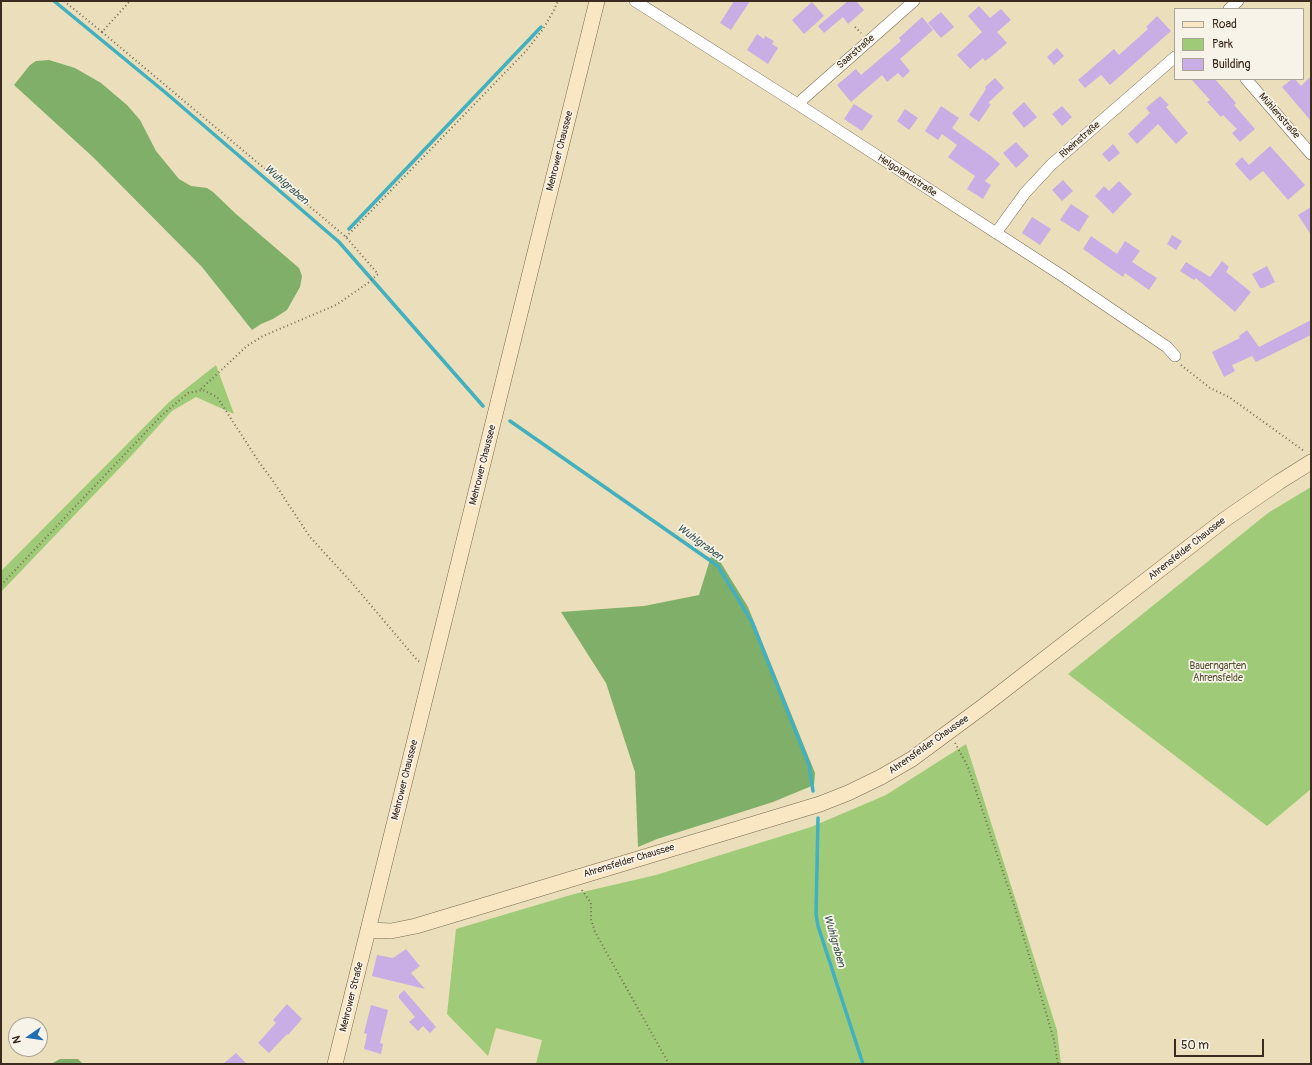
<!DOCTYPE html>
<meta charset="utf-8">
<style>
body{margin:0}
#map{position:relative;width:1312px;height:1065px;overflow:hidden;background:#eadfba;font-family:Pangolin,sans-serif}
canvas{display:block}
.frame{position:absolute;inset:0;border:2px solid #3b2a1e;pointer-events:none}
.legend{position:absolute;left:1174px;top:8px;width:130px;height:72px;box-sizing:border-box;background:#f7f3e8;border:1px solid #aca397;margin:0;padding:5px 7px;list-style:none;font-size:12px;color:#3b2a1e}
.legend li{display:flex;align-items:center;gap:8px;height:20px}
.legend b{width:20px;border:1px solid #aca397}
.north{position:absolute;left:8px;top:1017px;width:40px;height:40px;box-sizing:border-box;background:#f7f3e8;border:1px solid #aca397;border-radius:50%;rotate:257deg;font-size:11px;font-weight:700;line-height:16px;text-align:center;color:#3b2a1e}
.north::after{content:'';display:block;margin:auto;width:14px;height:18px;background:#1f6fb2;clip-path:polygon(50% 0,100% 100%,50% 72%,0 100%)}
.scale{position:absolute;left:1174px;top:1039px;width:90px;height:18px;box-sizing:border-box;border:2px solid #3b2a1e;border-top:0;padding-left:5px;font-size:12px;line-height:14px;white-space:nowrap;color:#3b2a1e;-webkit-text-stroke:3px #f7f3e8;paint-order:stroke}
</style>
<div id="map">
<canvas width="1312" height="1065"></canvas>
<div class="frame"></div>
<ul class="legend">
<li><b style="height:5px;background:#f9e7c3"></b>Road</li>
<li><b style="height:11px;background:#9fcb78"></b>Park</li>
<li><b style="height:11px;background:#c8aee4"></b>Building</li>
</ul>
<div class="north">N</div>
<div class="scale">50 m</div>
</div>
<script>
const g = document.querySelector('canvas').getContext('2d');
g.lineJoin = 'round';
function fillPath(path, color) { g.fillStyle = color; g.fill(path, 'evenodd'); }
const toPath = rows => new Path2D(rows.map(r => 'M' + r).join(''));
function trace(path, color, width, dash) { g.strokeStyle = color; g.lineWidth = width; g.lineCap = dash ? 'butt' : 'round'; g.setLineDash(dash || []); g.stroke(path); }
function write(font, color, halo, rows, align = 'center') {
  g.font = font + ' Pangolin,sans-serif'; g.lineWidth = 3.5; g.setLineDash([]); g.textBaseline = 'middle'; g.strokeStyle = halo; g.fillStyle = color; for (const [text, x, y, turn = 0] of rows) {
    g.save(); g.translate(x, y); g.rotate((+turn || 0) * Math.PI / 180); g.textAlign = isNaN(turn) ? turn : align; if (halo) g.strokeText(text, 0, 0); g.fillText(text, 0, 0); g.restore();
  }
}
const green = toPath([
 [216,365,234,414,196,397,172,411,133,454,1,592,1,571,169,402],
 [1311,487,1311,789,1267,826,1068,674,1268,513],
 [966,744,1057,1030,1061,1064,536,1064,542,1040,496,1028,488,1056,447,1014,456,929,574,894,656,875,811,827,886,795]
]);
const forest = toPath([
 [49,60,75,68,101,83,127,105,140,120,156,151,179,179,191,186,207,188,213,192,236,214,299,268,302,276,300,287,287,310,273,319,261,324,252,330,202,267,94,158,14,85,30,65,36,61],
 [713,550,748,607,815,773,814,785,773,802,657,839,638,847,635,772,606,683,561,612,644,606,699,595],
 [60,1059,78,1059,83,1064,51,1064]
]);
const stream = toPath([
 [54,1,166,93,339,242,483,406],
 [349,229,541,27],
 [510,421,718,566,752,622,809,765,813,791],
 [818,818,816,914,818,926,863,1064]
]);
const building = toPath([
 [734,1,750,1,731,30,720,23],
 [848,1,856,1,864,10,848,24,843,17,824,33,818,26],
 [812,2,824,16,804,34,792,20],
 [979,6,990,18,1001,9,1011,20,997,32,1007,43,992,56,985,61,983,58,970,69,957,55,982,32,968,16],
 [941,12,954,27,941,38,928,23],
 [1157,16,1171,31,1110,85,1101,75,1085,88,1078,80,1114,49,1119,55,1148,29,1146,27],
 [922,17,933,30,900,59,910,71,903,78,898,73,887,82,882,75,851,102,837,85,856,69,861,75,901,41,899,38],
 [757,34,764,39,765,36,774,41,772,44,778,48,768,64,747,50],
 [1057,48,1064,56,1054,65,1047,57],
 [1311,76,1311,121,1282,87,1292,79,1295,79,1301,86],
 [995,78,1004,88,988,103,991,104,979,122,969,115,986,89,985,87],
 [1191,79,1215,79,1236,103,1234,105,1255,129,1240,142,1232,133,1237,129,1223,115,1221,117,1207,102,1210,100],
 [1160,96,1169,105,1166,107,1188,133,1176,144,1158,124,1137,144,1128,134,1150,113,1146,108],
 [1024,102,1037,117,1024,128,1012,113],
 [854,104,873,116,862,131,844,119],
 [941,106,959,118,952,128,991,156,1000,164,985,181,991,185,983,199,967,189,975,176,948,157,957,145,942,134,938,140,925,131],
 [1062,106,1072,117,1062,126,1052,114],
 [905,109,918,118,909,130,897,121],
 [1016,142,1029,156,1016,168,1003,153],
 [1113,144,1120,153,1109,162,1102,154],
 [1270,146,1305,185,1288,200,1263,171,1250,181,1235,164,1242,157,1249,165],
 [1063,180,1073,191,1062,201,1052,190],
 [1119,181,1132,194,1113,214,1095,196,1104,186,1109,191],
 [1071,204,1089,216,1079,232,1060,220],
 [1311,207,1311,235,1298,215],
 [1032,217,1051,229,1040,245,1022,233],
 [1172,235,1182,241,1176,250,1167,244],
 [1091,236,1117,254,1125,241,1140,251,1132,262,1157,278,1149,290,1125,273,1123,277,1083,249],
 [1222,261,1229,267,1226,272,1251,292,1235,312,1196,278,1194,280,1180,271,1186,262,1210,277],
 [1267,266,1275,282,1263,288,1260,288,1252,274],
 [1311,320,1311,335,1256,362,1252,356,1232,365,1235,371,1224,377,1212,352,1240,338,1239,336,1247,330,1259,347],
 [406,949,420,966,411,973,425,989,372,976,377,955,393,958],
 [404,990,436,1027,430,1033,423,1026,418,1031,409,1022,415,1017,399,998,399,995],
 [287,1004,302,1019,288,1035,287,1034,269,1053,258,1043,276,1023,273,1020],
 [371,1005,388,1010,380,1043,383,1044,381,1054,364,1049,367,1034,364,1033],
 [236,1053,247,1064,223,1064]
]);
const path = toPath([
 [64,1,102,32,130,1],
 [855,27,861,33],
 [102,32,346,237,378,274,368,283,336,305,263,336,247,346,201,389,203,390],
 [346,237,526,51,543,29,553,12,558,1],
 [1181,365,1210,388,1229,397,1304,451],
 [1,585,162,415,188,393,203,390,217,397,259,462,273,481,310,537,352,583,418,661,421,662],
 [955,743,968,767,1016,911,1054,1040,1058,1064],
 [582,890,591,903,591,919,595,932,669,1064]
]);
const street = toPath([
 [635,1,799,105,1061,275,1167,347,1175,356],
 [1229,9,1238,1],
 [1246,79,1311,154],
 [799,105,803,99,914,1],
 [996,233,1025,193,1052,164,1175,57]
]);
const secondary = toPath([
 [368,930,391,931,416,926,820,804,848,793,881,777,912,759,985,705,1224,520,1279,482,1311,462],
 [335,1064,597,1]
]);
const streetNames = [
 ["Saarstraße",856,52,-41],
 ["Mühlenstraße",1279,116,49],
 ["Rheinstraße",1080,140,-41],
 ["Mehrower Chaussee",560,151,-76],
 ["Helgolandstraße",907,176,33],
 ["Mehrower Chaussee",483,465,-76],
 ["Ahrensfelder Chaussee",1187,549,-38],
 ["Ahrensfelder Chaussee",929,745,-35],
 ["Mehrower Chaussee",405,780,-76],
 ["Ahrensfelder Chaussee",629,861,-17],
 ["Mehrower Straße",352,997,-76]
];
const parkNames = [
 ["Bauerngarten",1218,666],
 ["Ahrensfelde",1218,678]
];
const waterNames = [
 ["Wuhlgraben",286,185,41],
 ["Wuhlgraben",700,543,36],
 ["Wuhlgraben",834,941,74]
];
fillPath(green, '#9fcb78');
fillPath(forest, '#7faf68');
trace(stream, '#42b0bf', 3.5);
fillPath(building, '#c8aee4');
trace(street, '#786955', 12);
trace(secondary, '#786955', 16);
trace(path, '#786955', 2, [1, 3]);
trace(street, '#fff', 11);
trace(secondary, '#f9e7c3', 15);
write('10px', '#3b2a1e', '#f7f3e8', streetNames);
write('10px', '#545234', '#f7f3e8', parkNames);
write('italic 11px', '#3d5956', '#f7f3e8', waterNames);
</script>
